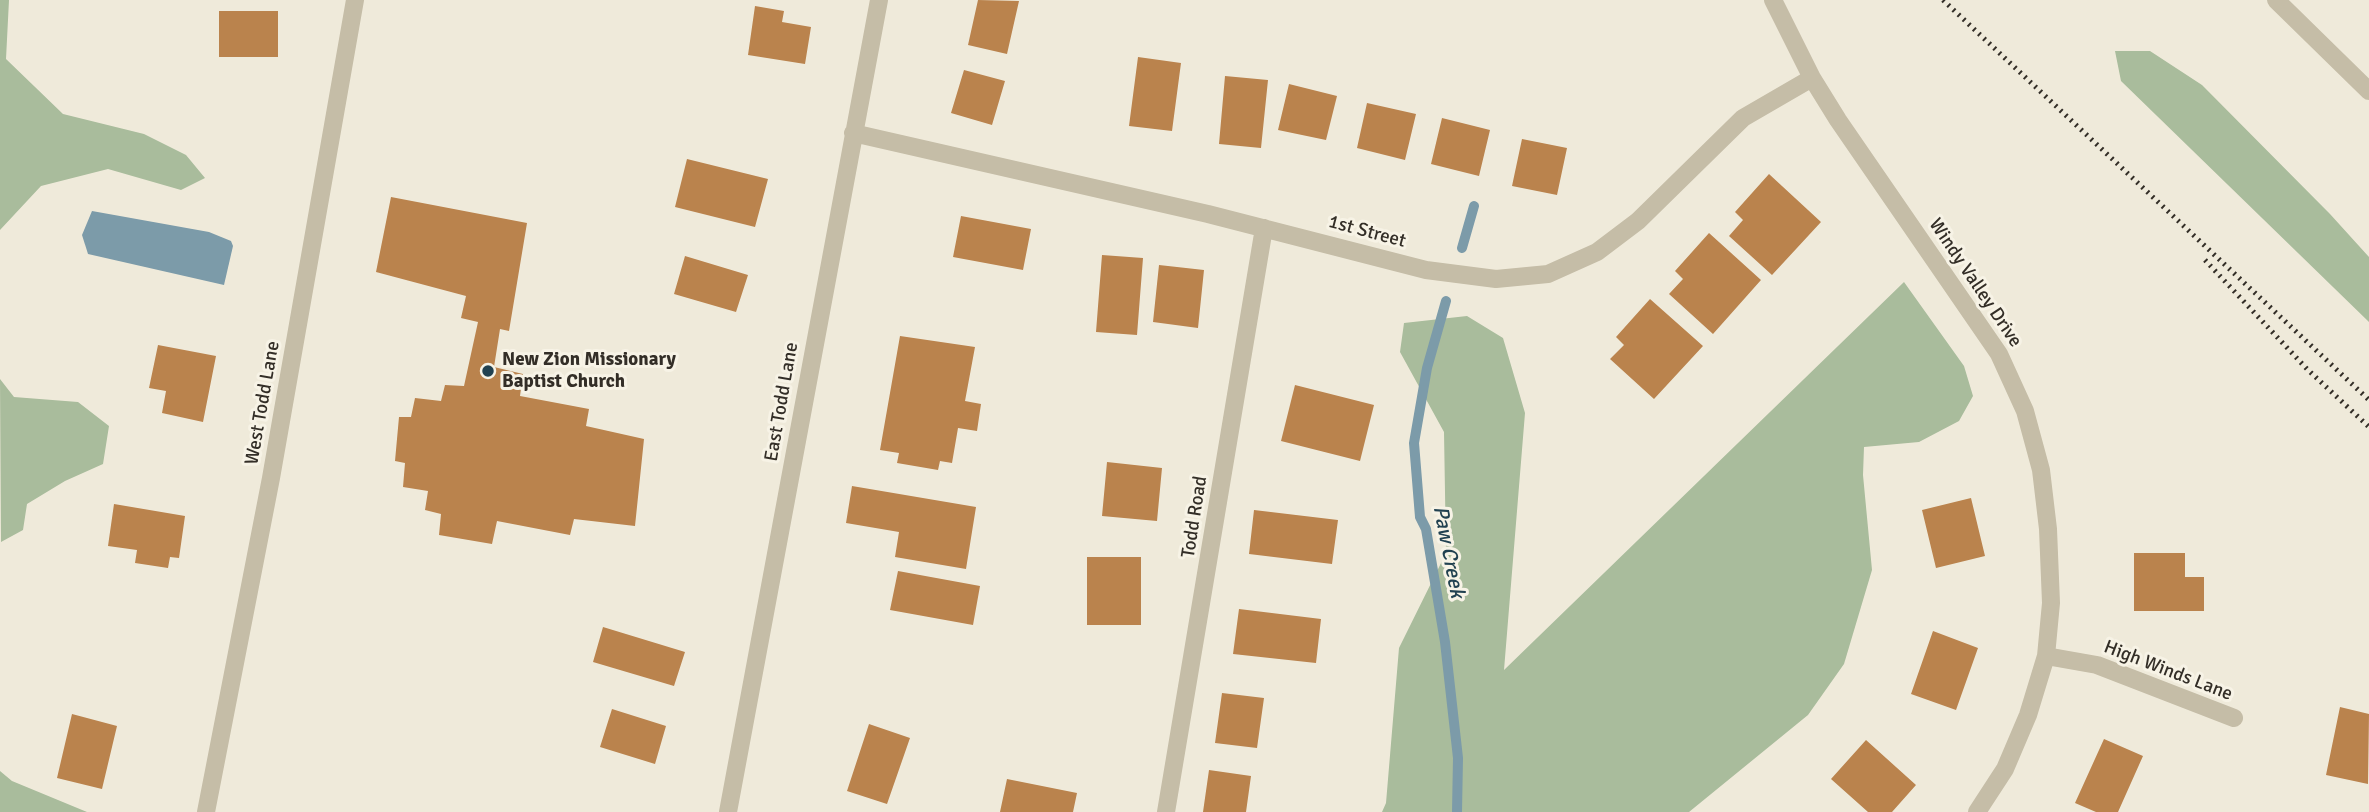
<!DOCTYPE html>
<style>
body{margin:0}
canvas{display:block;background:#efeada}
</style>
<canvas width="2369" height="812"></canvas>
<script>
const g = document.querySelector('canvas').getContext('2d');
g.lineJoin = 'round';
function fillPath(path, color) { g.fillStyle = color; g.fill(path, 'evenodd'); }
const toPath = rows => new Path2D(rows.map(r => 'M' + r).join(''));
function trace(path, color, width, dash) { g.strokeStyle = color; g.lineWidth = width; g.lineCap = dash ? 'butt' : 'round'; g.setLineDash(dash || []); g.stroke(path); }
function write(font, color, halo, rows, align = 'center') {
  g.font = font + ' Signika,sans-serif'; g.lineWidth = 6; g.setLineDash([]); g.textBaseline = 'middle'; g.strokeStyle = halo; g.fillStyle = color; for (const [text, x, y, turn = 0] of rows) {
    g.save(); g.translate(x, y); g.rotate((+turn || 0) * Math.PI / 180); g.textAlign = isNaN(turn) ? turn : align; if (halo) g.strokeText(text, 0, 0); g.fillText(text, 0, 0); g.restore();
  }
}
const green = toPath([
 [0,0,9,0,6,59,63,114,144,134,186,155,205,178,181,190,108,169,41,186,0,230],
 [2115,51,2150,51,2202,85,2330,214,2369,257,2369,322,2121,81],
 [1904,282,1964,366,1973,396,1959,421,1919,442,1864,447,1863,475,1872,570,1844,664,1808,715,1689,812,1382,812,1386,803,1399,648,1446,553,1444,432,1400,352,1404,323,1467,316,1503,338,1525,413,1504,670],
 [0,379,14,397,78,402,109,426,103,464,65,481,27,504,23,530,1,542],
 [0,771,12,781,87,812,0,812]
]);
const water = toPath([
 [92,211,209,232,231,241,233,246,224,285,88,254,82,235]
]);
const stream = toPath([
 [1462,248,1474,206],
 [1446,301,1427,368,1414,443,1420,517,1426,529,1445,642,1458,758,1457,812]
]);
const building = toPath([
 [978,0,1019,1,1007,54,968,45],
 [755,6,784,11,782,22,811,27,805,64,748,55],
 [219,11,278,11,278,57,219,57],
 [1138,57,1181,63,1172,131,1129,126],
 [964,70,1005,81,992,125,951,113],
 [1225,76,1268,80,1261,148,1219,144],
 [1289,84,1337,96,1326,140,1278,130],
 [1367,103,1416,114,1405,160,1357,148],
 [1442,118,1490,130,1479,176,1431,164],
 [1522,139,1567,148,1557,195,1512,186],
 [687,159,768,179,755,227,675,207],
 [1769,174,1821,222,1772,275,1729,236,1743,220,1735,212],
 [391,197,527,223,509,331,500,329,494,367,523,374,520,396,589,409,586,426,644,439,635,526,574,519,570,535,497,521,492,544,439,535,441,514,425,510,428,491,403,487,405,463,395,461,399,417,411,417,415,398,441,401,445,385,464,386,478,322,461,318,466,296,376,272],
 [961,216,1031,229,1023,270,953,257],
 [1709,233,1761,280,1713,334,1669,294,1683,279,1675,271],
 [1102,255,1143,258,1137,335,1096,332],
 [685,256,748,275,736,312,674,294],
 [1159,265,1204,270,1198,328,1153,322],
 [1650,299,1703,346,1654,399,1610,359,1624,345,1616,337],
 [900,336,975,347,965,401,981,404,977,431,958,428,952,463,940,461,938,470,897,463,899,453,880,450],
 [158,345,216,356,203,422,162,413,166,391,149,388],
 [1295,385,1374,405,1360,461,1281,441],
 [1107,462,1162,468,1157,521,1102,516],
 [852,486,976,507,966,569,895,557,899,532,846,523],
 [1971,498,1985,556,1936,568,1922,510],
 [114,504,185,516,179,558,170,557,168,568,135,563,137,550,108,546],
 [1254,510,1338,520,1332,564,1249,554],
 [2134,553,2185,553,2185,577,2204,577,2204,611,2134,611],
 [1087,557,1141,557,1141,625,1087,625],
 [898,571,980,586,973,625,890,610],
 [1239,609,1321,619,1316,663,1233,654],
 [603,627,685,652,674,686,593,662],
 [1933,631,1978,648,1956,710,1911,694],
 [1222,693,1264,698,1257,748,1215,743],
 [2340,707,2369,714,2368,784,2326,775],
 [612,709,666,726,655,764,600,747],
 [72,714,117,726,102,789,57,778],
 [869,724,910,738,887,804,847,791],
 [2104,739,2143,756,2118,812,2096,812,2075,803],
 [1866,740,1916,785,1892,812,1868,812,1831,779],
 [1209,770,1251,776,1246,812,1203,812],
 [1007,779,1077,793,1073,812,1000,812]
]);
const minor = toPath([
 [1773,0,1812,78,1838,120,1999,354,2025,411,2041,470,2048,529,2051,603,2046,656,2028,715,2005,769,1977,812],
 [853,133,1208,214,1426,270,1496,279,1548,274,1597,252,1638,221,1743,118,1812,78],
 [2046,656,2097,665,2234,718],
 [206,812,271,478,355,0],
 [728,812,879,0],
 [1166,812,1264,228]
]);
const tertiary = toPath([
 [2276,0,2369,91]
]);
const rail = toPath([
 [1943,0,2369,400],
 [2205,260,2307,369,2369,427]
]);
const markers = [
 [488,371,7,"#214150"]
];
const streetNames = [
 ["1st Street",1367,232,15],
 ["Windy Valley Drive",1975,283,56],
 ["East Todd Lane",782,402,-80],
 ["West Todd Lane",263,403,-80],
 ["Todd Road",1195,517,-81],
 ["High Winds Lane",2168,671,21]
];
const poiNames = [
 ["New Zion Missionary",502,360],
 ["Baptist Church",502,382]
];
const waterNames = [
 ["Paw Creek",1448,552,79]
];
fillPath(green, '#a9bc9c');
fillPath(water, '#7c9ba9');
trace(stream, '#7c9ba9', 10);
fillPath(building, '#ba834d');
trace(minor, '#c5bda7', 18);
trace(tertiary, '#c5bda7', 18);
trace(rail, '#332e27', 5, [2, 5]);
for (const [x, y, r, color] of markers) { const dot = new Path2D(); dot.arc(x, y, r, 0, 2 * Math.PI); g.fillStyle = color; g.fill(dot); trace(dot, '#f7f3e6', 2.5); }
write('19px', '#332e27', '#f7f3e6', streetNames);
write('bold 19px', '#332e27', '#f7f3e6', poiNames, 'left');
write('italic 21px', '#214150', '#f7f3e6', waterNames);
</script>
